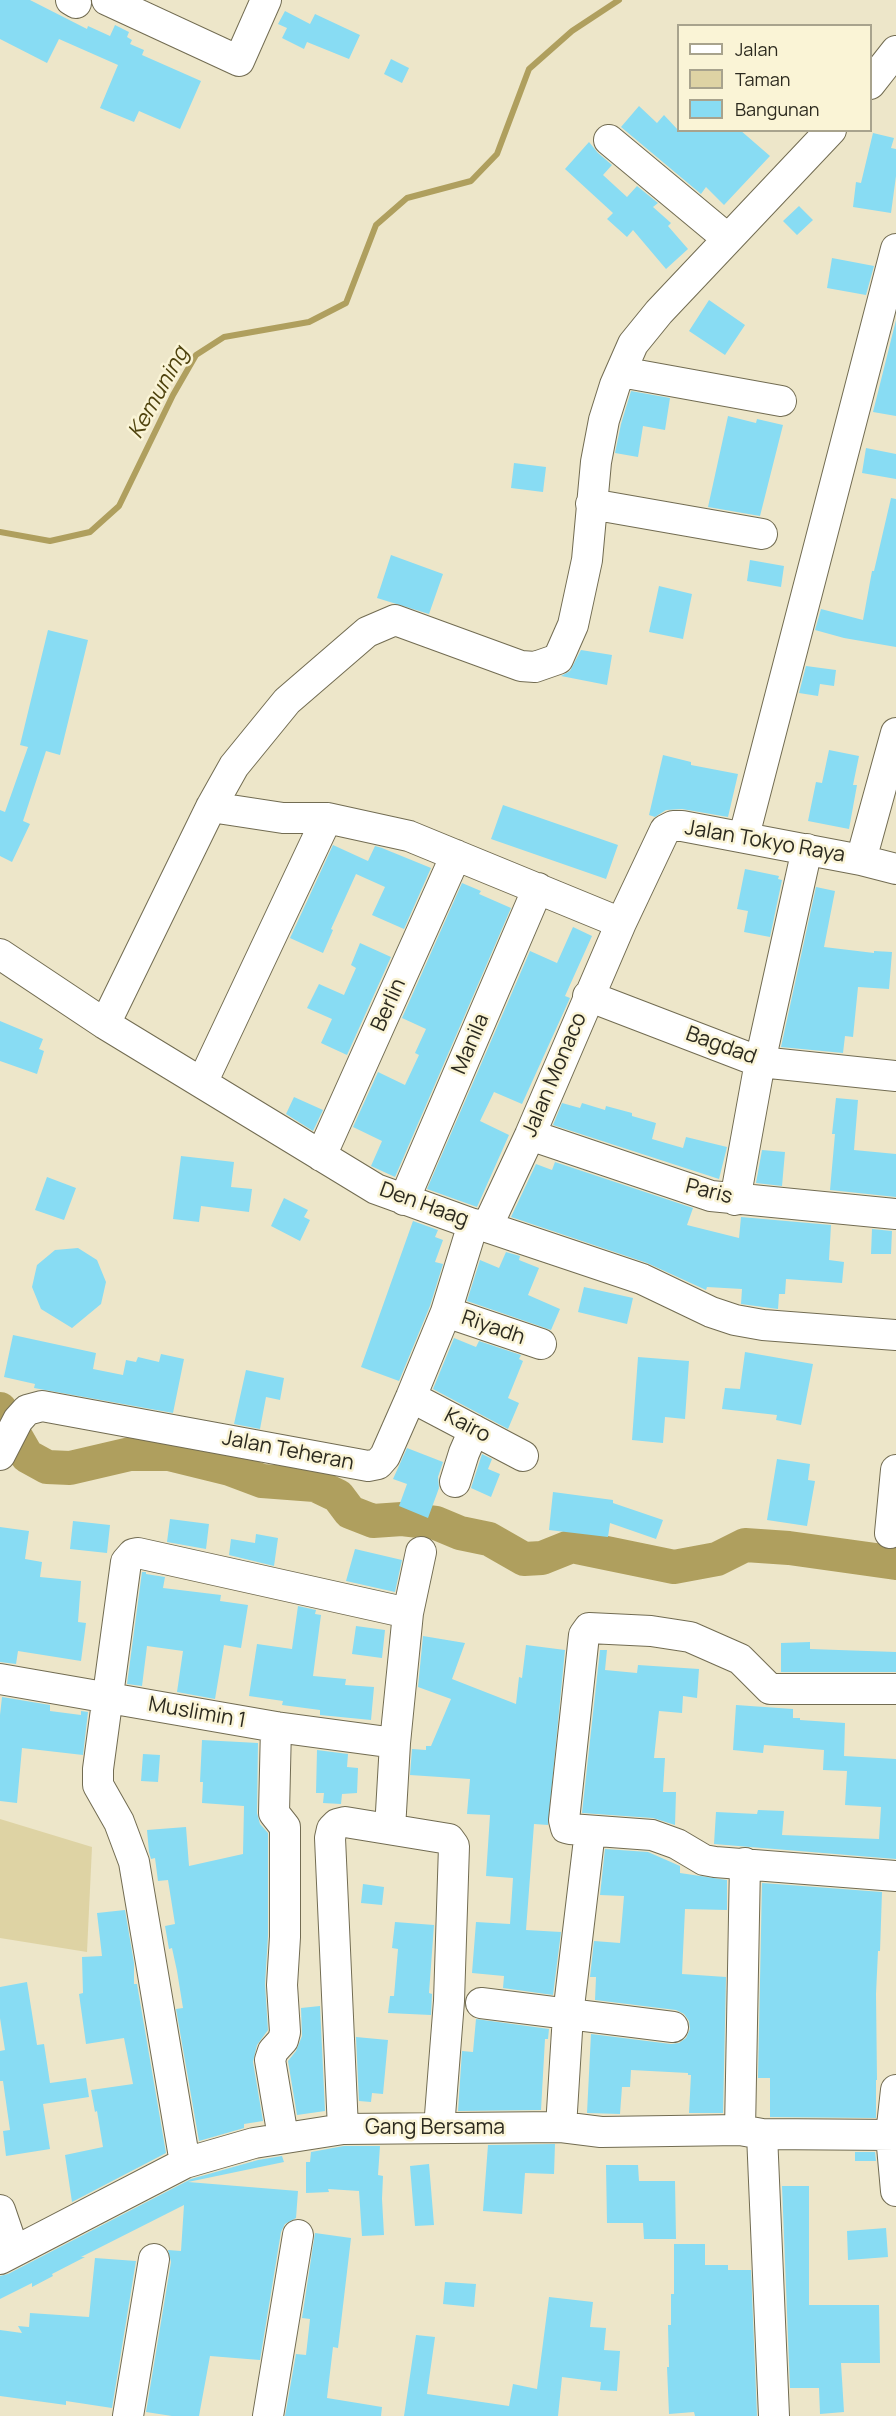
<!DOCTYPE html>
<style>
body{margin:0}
#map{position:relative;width:896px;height:2416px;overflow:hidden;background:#ede6c9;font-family:Manrope,sans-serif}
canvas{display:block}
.legend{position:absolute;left:677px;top:24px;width:195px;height:108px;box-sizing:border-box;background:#faf4d6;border:2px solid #a8a38d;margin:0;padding:8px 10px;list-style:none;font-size:18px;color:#2c2a1f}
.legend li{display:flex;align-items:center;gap:12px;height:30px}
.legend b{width:30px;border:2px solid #a8a38d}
</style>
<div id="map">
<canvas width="896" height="2416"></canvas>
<ul class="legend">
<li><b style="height:8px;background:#fff"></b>Jalan</li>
<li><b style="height:16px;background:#ded3a4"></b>Taman</li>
<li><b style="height:16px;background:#88dcf3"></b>Bangunan</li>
</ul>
</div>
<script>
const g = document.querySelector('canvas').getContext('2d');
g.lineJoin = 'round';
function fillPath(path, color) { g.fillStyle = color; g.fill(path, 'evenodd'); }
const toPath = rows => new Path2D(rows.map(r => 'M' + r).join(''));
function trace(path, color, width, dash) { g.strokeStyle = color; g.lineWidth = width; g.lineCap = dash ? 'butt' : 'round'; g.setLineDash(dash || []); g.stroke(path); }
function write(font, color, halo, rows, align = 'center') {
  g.font = font + ' Manrope,sans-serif'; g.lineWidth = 5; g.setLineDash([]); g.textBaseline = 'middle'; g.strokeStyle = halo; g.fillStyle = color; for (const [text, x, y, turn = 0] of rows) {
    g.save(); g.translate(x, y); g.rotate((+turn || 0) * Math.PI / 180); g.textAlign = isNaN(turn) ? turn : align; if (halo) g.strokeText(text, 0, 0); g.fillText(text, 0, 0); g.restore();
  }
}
const green = toPath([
 [0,1819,92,1847,87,1952,0,1938]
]);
const stream = toPath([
 [0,532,50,541,90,532,119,506,173,395,196,355,224,337,309,322,346,303,376,225,407,198,471,181,497,154,529,69,572,31,619,0]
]);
const river = toPath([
 [0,1409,27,1456,47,1467,70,1468,130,1454,169,1454,230,1469,262,1481,315,1485,338,1496,350,1512,373,1521,402,1519,436,1523,460,1533,489,1539,524,1559,542,1558,572,1546,674,1567,717,1559,745,1545,789,1548,896,1563]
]);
const building = toPath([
 [0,0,30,0,87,29,88,26,110,36,115,25,129,32,127,37,132,40,130,44,144,50,142,55,201,81,180,129,139,111,134,122,100,108,118,65,59,39,47,63,0,39],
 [285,11,310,24,315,14,360,35,349,59,307,42,304,49,282,38,287,28,278,24],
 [391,59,409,68,402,83,384,74],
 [639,106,657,123,664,115,678,130,740,130,770,156,724,205,706,187,701,194,621,127],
 [873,133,894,138,891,148,896,149,896,176,891,213,853,207,856,182,861,183],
 [589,142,598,153,612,165,603,175,627,197,637,186,658,203,653,207,671,223,668,226,688,249,666,269,633,230,627,237,607,219,613,213,565,169],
 [799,206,813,220,797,235,783,221],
 [832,258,874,266,866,295,827,288],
 [709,300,745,325,725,355,689,331],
 [896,320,896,416,873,412],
 [631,391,670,398,665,430,643,426,638,457,615,453,621,424],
 [728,416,756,423,757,419,783,425,760,516,708,507],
 [866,448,896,454,896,479,862,473],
 [514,463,546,467,543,492,511,488],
 [891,498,896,499,896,647,844,638,815,630,821,609,863,620,872,571,874,571],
 [391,555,443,574,429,614,377,598],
 [750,560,784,566,781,587,747,581],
 [659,586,692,594,683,639,649,632],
 [48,630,88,640,60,755,46,751,23,821,30,824,12,862,0,856,0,810,5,812,28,747,20,745],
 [581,650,612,655,607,685,561,676,570,671],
 [806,666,836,670,834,686,820,684,818,696,799,693],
 [829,750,859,756,853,785,857,785,849,829,808,821,816,782,822,783],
 [663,755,691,762,691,765,738,774,728,817,682,809,666,810,655,817,649,815],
 [503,805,618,845,606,879,491,839],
 [333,845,368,861,375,846,382,848,431,868,404,929,372,915,385,887,356,874,331,929,333,930,323,953,290,938],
 [745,869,779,876,778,879,782,880,770,937,744,932,748,911,737,909],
 [462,883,481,891,479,894,511,908,395,1177,371,1166,382,1141,353,1127,378,1072,405,1085,419,1055,415,1053,426,1029,402,1018],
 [816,887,835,891,824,947,874,953,874,951,892,952,889,989,858,987,853,1037,845,1036,843,1053,781,1047],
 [573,927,592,936,565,996,570,998,522,1104,494,1092,480,1121,509,1135,477,1207,427,1189,530,951,557,963],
 [360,943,391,957,347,1055,321,1043,332,1019,307,1008,319,984,344,995,356,968,351,965],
 [0,1021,43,1039,39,1049,44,1051,37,1074,0,1061],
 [294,1097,323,1110,313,1131,286,1114],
 [836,1098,858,1100,854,1150,896,1154,896,1197,830,1190,835,1134,832,1134],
 [562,1103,580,1108,582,1103,605,1110,606,1106,632,1113,632,1116,656,1123,652,1139,683,1148,686,1137,727,1147,719,1179,553,1125],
 [762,1150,785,1152,782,1186,756,1183],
 [181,1156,234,1162,231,1187,252,1189,249,1212,201,1206,199,1222,173,1219],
 [555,1162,693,1208,687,1225,739,1238,741,1217,831,1225,829,1260,844,1262,842,1283,786,1279,785,1294,779,1294,778,1309,741,1304,742,1289,707,1287,706,1290,647,1263,511,1217,536,1164,552,1170],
 [47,1177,76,1188,64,1220,35,1210],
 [284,1198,308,1210,304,1217,310,1220,300,1241,271,1226],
 [413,1221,438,1230,435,1237,443,1240,435,1262,443,1264,430,1306,399,1381,361,1367],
 [872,1229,892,1231,891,1254,871,1254],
 [78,1248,97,1260,106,1282,101,1304,72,1328,41,1309,32,1287,37,1265,55,1250],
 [506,1252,520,1256,519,1260,539,1268,528,1295,560,1309,551,1330,467,1301,480,1260,499,1268],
 [584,1287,633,1298,627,1324,578,1312],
 [13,1335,96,1353,93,1369,123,1375,126,1360,136,1362,138,1357,159,1362,161,1354,184,1359,173,1413,34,1388,35,1384,4,1377],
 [454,1338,476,1347,479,1341,521,1355,519,1359,523,1361,508,1398,519,1403,508,1429,433,1389],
 [745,1352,813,1364,801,1425,776,1420,777,1415,722,1409,725,1388,740,1389],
 [638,1357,689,1361,685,1419,665,1417,663,1443,632,1440],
 [246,1370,284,1378,280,1400,266,1397,260,1429,234,1424],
 [407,1448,443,1462,438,1477,439,1488,428,1518,399,1506,407,1484,393,1479],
 [482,1454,492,1459,488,1469,500,1474,491,1497,471,1488],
 [777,1459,810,1464,808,1480,815,1481,807,1526,767,1520],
 [553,1492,613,1500,613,1503,663,1520,656,1539,610,1523,608,1537,549,1530],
 [170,1519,209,1524,206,1549,167,1542],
 [73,1521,110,1525,107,1553,70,1549],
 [0,1527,29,1531,25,1559,42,1562,40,1577,81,1581,78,1622,86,1623,81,1661,18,1651,16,1664,0,1662],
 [256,1534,278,1538,274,1566,229,1555,231,1539,255,1543],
 [355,1549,402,1560,395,1592,346,1581],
 [142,1572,146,1572,146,1574,165,1577,163,1588,221,1595,220,1601,248,1605,241,1648,224,1645,215,1699,177,1692,183,1651,147,1646,142,1686,127,1684],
 [298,1606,316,1610,315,1614,321,1615,313,1676,346,1679,345,1685,374,1687,371,1720,320,1715,320,1710,282,1705,283,1701,249,1696,257,1644,292,1649],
 [356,1626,385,1630,382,1658,352,1654],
 [423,1636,465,1643,452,1679,516,1704,519,1677,522,1678,526,1645,565,1650,548,1825,534,1824,526,1930,561,1932,553,1995,503,1988,504,1976,472,1973,476,1922,510,1924,513,1878,486,1876,490,1815,467,1814,470,1779,410,1775,412,1749,426,1750,426,1746,431,1746,451,1699,418,1687],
 [810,1642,810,1649,896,1652,896,1672,781,1672,781,1643],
 [600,1650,607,1650,605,1670,637,1673,638,1665,699,1669,697,1698,683,1696,682,1713,659,1711,654,1758,665,1758,663,1792,676,1792,675,1825,653,1818,582,1813],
 [2,1697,50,1705,50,1711,81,1715,81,1711,88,1712,83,1755,22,1748,17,1803,0,1801,0,1715],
 [736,1705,793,1709,793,1718,800,1718,800,1720,845,1723,844,1756,896,1759,896,1859,714,1844,716,1812,757,1814,758,1810,784,1811,782,1835,879,1839,881,1807,845,1805,847,1771,823,1770,824,1750,764,1745,763,1753,733,1750],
 [202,1740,258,1743,257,1813,260,1824,268,1833,268,1936,265,1984,268,2030,257,2045,253,2062,263,2121,244,2124,244,2128,199,2141,176,2009,183,2008,177,1971,172,1948,169,1949,165,1926,175,1924,168,1880,158,1881,155,1858,151,1859,149,1852,147,1830,186,1827,189,1866,243,1854,244,1806,202,1803,203,1782,200,1782],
 [317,1750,348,1754,347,1767,358,1768,357,1793,342,1794,341,1804,323,1803,324,1793,316,1793],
 [143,1754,160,1755,158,1782,141,1781],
 [605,1849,648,1852,680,1866,680,1873,727,1880,727,1910,685,1909,682,1974,726,1977,723,2113,689,2113,691,2075,688,2075,688,2073,631,2070,630,2087,622,2087,620,2114,587,2113,591,2034,671,2044,679,2043,686,2038,690,2029,689,2021,684,2014,676,2010,595,2000,596,1977,590,1977,594,1941,620,1943,624,1896,600,1895],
 [762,1883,882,1892,880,1951,878,1951,876,1994,877,2080,876,2080,876,2118,770,2117,770,2078,758,2078],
 [363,1884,384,1887,382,1905,361,1903],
 [125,1910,134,1963,134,1984,137,1984,166,2153,72,2202,65,2155,103,2147,97,2111,95,2112,91,2090,133,2084,124,2038,86,2044,79,1994,83,1993,82,1957,102,1956,97,1913],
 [395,1922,434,1925,429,1993,432,1994,431,2015,388,2013,390,1996,394,1996,398,1949,392,1948],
 [27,1982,37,2045,44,2044,50,2083,86,2078,89,2097,43,2104,50,2149,6,2156,3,2131,10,2130,3,2081,0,2081,0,2051,5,2050,0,2018,0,1987],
 [320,2006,325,2111,297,2115,288,2061,296,2051,302,2036,301,2008],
 [476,2019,549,2029,548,2039,545,2039,541,2110,458,2111,462,2051,473,2052],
 [356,2037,388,2040,383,2094,372,2093,371,2102,359,2101],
 [555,2144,554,2174,525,2173,522,2214,483,2211,488,2145],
 [344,2146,380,2146,378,2175,383,2176,382,2199,384,2235,362,2236,359,2191,328,2189,329,2192,306,2193,306,2162,310,2162,311,2152],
 [855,2152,875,2152,876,2161,855,2161],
 [282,2156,284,2162,188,2182,298,2191,296,2218,285,2224,281,2232,260,2360,210,2356,199,2416,172,2416,146,2412,171,2262,168,2250,181,2251,184,2205,81,2257,85,2257,52,2274,53,2276,32,2287,32,2283,0,2299,0,2276,8,2274,191,2179,258,2160],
 [429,2164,434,2225,415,2226,410,2166],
 [606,2165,638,2165,639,2181,675,2181,676,2239,644,2239,643,2223,607,2223],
 [782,2186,809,2186,809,2305,879,2305,880,2363,841,2363,844,2412,820,2414,819,2388,790,2388],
 [886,2228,888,2257,848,2260,847,2231],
 [315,2233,351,2238,338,2348,333,2347,327,2398,382,2407,381,2416,285,2416,296,2354,306,2355,310,2319,302,2318],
 [674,2244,705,2244,705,2265,728,2265,728,2270,751,2270,757,2416,695,2416,694,2412,669,2414,667,2367,669,2367,668,2325,671,2325,671,2294,674,2294],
 [95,2258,136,2261,112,2408,66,2401,66,2405,0,2396,0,2330,22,2333,18,2326,29,2327,30,2313,89,2317],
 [445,2282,476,2284,474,2307,443,2304],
 [549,2297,593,2302,590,2327,606,2328,604,2350,620,2351,617,2391,600,2390,601,2382,562,2377,558,2416,404,2416,416,2335,435,2337,427,2394,509,2406,513,2384,537,2389]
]);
const minor = toPath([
 [71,0,76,3],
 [107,0,239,61,266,0],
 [870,84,896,51],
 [609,140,728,239],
 [621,372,781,401],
 [591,504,762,534],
 [211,807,283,818,327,818,409,836,621,923],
 [744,836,896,249],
 [861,860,896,733],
 [0,954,105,1024,376,1189,473,1224,487,1227,642,1279,711,1312,735,1320,763,1325,896,1335],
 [588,996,760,1062,896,1076],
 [105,1024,211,807,234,766,287,701,367,632,395,620,521,666,535,667,558,659,573,625,587,560,596,462,604,420,615,385,633,344,659,312,831,130],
 [202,1083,327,818],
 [530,1135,711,1196,896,1214],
 [321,1156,456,855],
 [404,1200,538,888],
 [735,1200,760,1062,807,849],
 [487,1227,530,1135,621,923,665,830,673,826,682,826,861,860,896,869],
 [446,1312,541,1344],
 [411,1397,523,1456],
 [0,1455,18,1420,27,1410,42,1406,368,1466,378,1464,385,1456,411,1397,446,1312,473,1224],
 [455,1482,464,1453,474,1430],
 [890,1533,896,1470],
 [0,1679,276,1727,395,1743],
 [896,1689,770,1689,740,1659,690,1637,651,1631,589,1628,584,1635,564,1820,566,1828,570,1829,652,1835,677,1844,704,1860,715,1862,896,1876],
 [276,1727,274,1813,285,1827,285,1937,282,1985,285,2032,283,2040,273,2051,270,2060,283,2137],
 [390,1829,395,1743,408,1613,421,1552],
 [481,2003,673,2027],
 [896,2090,891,2135,896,2191],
 [561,2127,568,2015,590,1831],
 [343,2129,330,1838,332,1829,337,1824,345,1822,449,1839,454,1846,449,2001,439,2128],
 [740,2130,745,1863],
 [762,2134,774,2416],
 [185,2163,134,1862,119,1822,98,1785,98,1769,126,1562,133,1554,138,1553,408,1613],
 [0,2210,14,2251],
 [0,2259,185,2163,254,2143,343,2129,561,2127,601,2132,740,2130,762,2134,896,2135],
 [128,2416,154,2259],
 [268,2416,298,2235]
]);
const streetNames = [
 ["Jalan Tokyo Raya",765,842,10],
 ["Berlin",389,1005,-66],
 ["Manila",471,1044,-67],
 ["Bagdad",721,1046,20],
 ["Jalan Monaco",555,1075,-67],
 ["Paris",709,1192,14],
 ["Den Haag",424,1205,20],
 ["Riyadh",493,1328,19],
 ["Kairo",467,1426,28],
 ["Jalan Teheran",288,1451,11],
 ["Muslimin 1",197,1713,10],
 ["Gang Bersama",435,2128]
];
const waterNames = [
 ["Kemuning",159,393,-61]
];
fillPath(green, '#ded3a4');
trace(stream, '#af9f5e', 6);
trace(river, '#af9f5e', 34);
fillPath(building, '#88dcf3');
trace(minor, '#726c52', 32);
trace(minor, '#fff', 30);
write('21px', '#2c2a1f', '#faf4d6', streetNames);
write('italic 22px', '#4f430e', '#faf4d6', waterNames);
</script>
